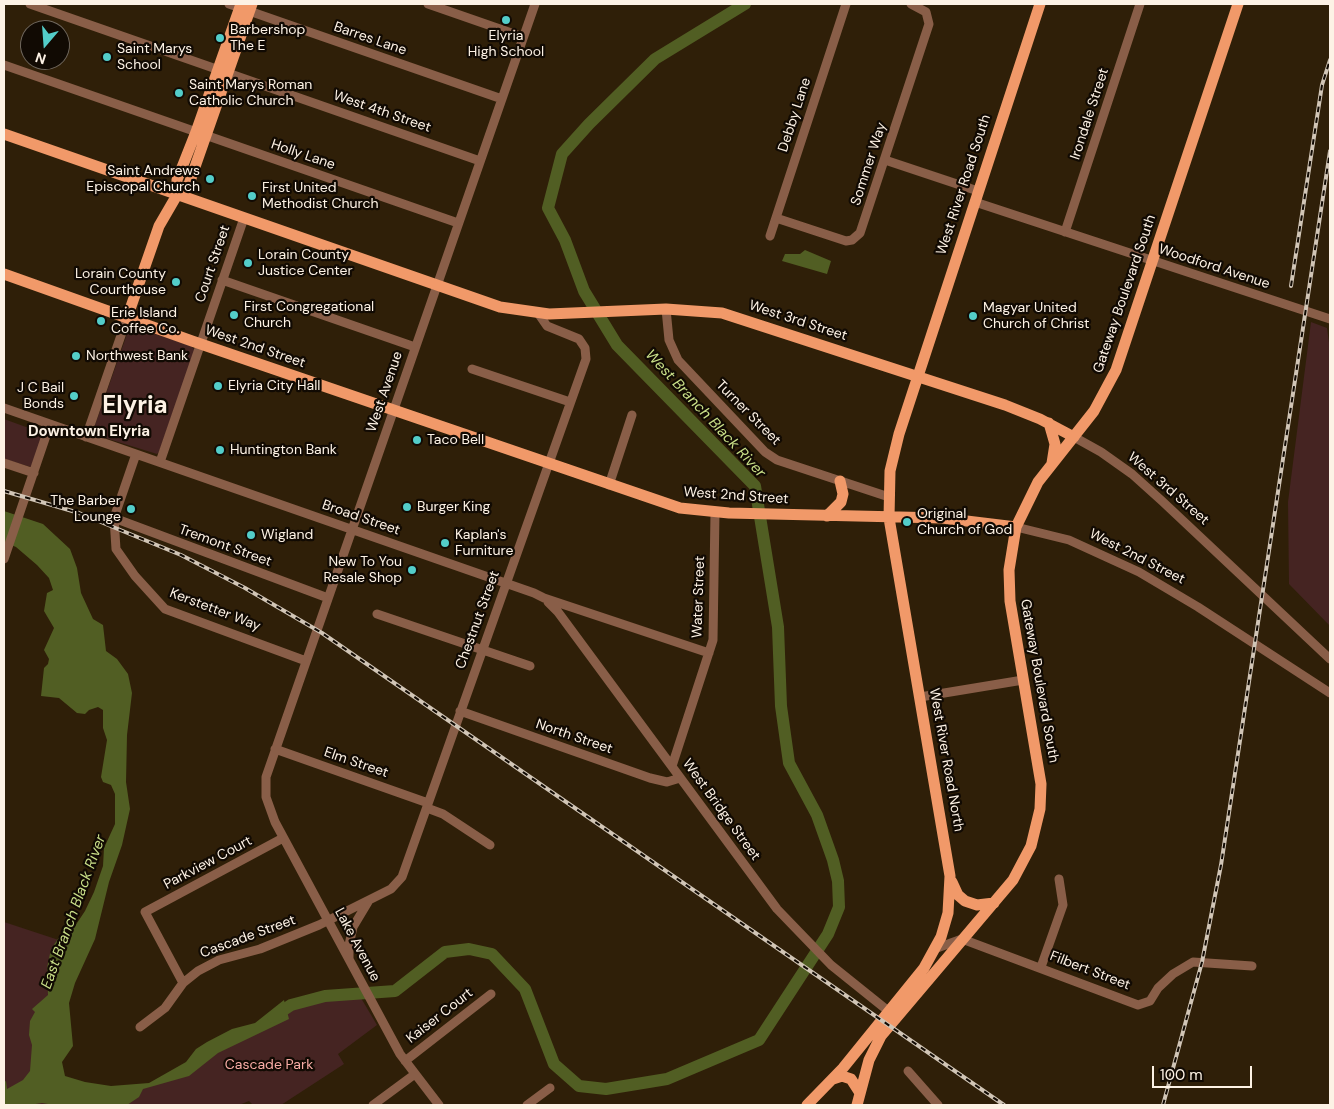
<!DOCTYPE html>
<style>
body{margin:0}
#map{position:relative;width:1334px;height:1109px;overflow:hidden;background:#2f1f08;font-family:"DM Sans",sans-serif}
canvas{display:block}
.frame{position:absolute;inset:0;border:5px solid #fdf2e5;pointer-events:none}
.north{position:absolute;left:20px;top:20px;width:50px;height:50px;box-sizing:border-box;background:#110a03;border:1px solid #6f675d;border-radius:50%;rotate:198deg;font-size:14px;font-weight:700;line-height:20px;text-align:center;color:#fdf2e5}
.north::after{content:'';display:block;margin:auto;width:18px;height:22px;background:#53cdc9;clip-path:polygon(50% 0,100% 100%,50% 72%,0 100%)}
.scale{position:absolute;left:1152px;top:1066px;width:100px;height:22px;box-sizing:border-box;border:2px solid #fdf2e5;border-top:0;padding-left:6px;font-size:15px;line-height:18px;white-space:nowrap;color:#fdf2e5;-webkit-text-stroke:4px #110a03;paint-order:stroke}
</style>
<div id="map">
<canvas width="1334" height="1109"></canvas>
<div class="frame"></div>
<div class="north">N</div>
<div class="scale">100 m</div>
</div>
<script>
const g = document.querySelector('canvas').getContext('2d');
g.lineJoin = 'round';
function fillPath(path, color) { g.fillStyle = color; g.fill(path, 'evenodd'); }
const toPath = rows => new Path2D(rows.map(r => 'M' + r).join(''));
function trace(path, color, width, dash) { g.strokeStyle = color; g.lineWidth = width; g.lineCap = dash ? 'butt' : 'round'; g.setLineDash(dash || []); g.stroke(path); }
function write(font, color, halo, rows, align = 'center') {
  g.font = font + ' "DM Sans",sans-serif'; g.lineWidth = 4.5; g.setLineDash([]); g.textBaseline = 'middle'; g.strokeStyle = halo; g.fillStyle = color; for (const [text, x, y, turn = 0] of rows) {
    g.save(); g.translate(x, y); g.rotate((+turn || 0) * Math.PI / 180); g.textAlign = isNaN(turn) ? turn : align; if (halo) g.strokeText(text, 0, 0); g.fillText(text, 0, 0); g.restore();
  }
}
const green = toPath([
 [1311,322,1327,328,1330,350,1330,626,1289,584,1288,502],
 [137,328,191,346,195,350,159,452,157,454,102,437,96,430,95,425,127,334,131,329],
 [4,419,26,427,34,425,40,431,42,438,31,467,4,459],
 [4,922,77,946,44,1084,114,1099,186,1069,291,1005,325,996,358,993,377,1025,338,1054,344,1064,281,1105,253,1105,249,1101,239,1105,4,1105]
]);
const water = toPath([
 [805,250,831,261,827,274,782,261,785,254,800,254],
 [4,511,43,524,70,549,77,568,81,593,93,619,103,625,106,651,117,659,128,674,132,693,127,735,126,782,130,809,122,845,109,882,95,939,75,983,69,1003,73,1046,62,1062,65,1076,85,1082,111,1086,149,1083,186,1062,196,1049,207,1042,232,1029,255,1023,284,1000,289,1019,218,1053,189,1076,143,1089,139,1097,127,1105,54,1105,42,1103,29,1105,4,1105,4,1082,6,1081,7,1089,23,1080,30,1071,32,1045,29,1035,30,1021,35,1012,32,1009,48,995,47,968,51,949,62,933,75,926,85,911,94,892,103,866,104,848,115,824,115,794,111,785,103,782,101,777,107,740,103,728,103,710,98,707,89,710,85,714,77,713,59,698,41,696,44,668,48,664,49,659,44,650,54,628,44,611,47,593,53,590,49,578,37,565,16,547,4,542]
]);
const river = toPath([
 [273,1017,291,1005,325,996,395,991,445,952,469,949,492,954,525,989,554,1064,579,1086,606,1089,667,1079,759,1040,828,934,839,907,838,881,833,860,817,815,789,763,781,706,778,627,755,486,617,345,584,291,565,240,548,208,562,154,589,124,655,59,745,4]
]);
const minor = toPath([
 [30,4,480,161],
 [229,4,502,99],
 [428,4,523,37],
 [4,65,458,223],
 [885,160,978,191],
 [975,202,1330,319],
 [776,218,846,241,852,240,860,233,929,24,926,12,911,4],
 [1065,232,1140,4],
 [770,236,846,4],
 [222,280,415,347],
 [666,309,669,340,678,360,765,452,777,460,889,497],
 [472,369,570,402],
 [4,408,534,593,544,598,709,653],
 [86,437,127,318],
 [1074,437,1101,452,1132,474,1162,501,1330,659],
 [136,454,114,518,116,549,135,576,165,609,306,661],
 [160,462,244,218],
 [4,463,34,473],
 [609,485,632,415],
 [114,518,328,598],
 [1016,527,1069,540,1139,572,1198,607,1330,693],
 [4,559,50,424],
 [548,602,558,612,777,909,831,965,892,1014],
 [377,614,530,666],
 [920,697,1023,680],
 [460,711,650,778,667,782,680,778],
 [275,749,428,803],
 [672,766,713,640,715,513],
 [427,808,443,814,490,845],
 [937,948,962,939,1138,1005,1150,1001,1158,988,1173,974,1193,962,1252,966],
 [349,959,349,945,353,927,368,902],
 [1041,967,1063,905,1059,879],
 [183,983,145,912,283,838],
 [140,1027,165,1008,183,983,198,971,219,960,260,949,319,925,391,889,402,877,586,359,585,348,579,339,547,326,538,313],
 [405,1061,491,994],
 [908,1071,938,1105],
 [373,1105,415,1074],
 [439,1105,400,1054,275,822,266,797,266,777,535,4],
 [527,1105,550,1088]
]);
const major = toPath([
 [4,134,500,307,549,314,666,309,722,313,1005,405,1040,419,1074,437],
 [177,195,189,184,252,4],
 [4,274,192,341,680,508,729,513,942,518,1016,527],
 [127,318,159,226,177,195,177,180,196,132,241,4],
 [1049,423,1055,444,1052,463],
 [827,516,841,502,843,494,840,481],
 [952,882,958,895,965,901,977,905,994,903],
 [833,1079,842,1076,851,1079,860,1093],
 [807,1105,843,1068,924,968,941,937,948,913,950,876,889,518,890,471,899,434,1040,4],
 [857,1105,869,1060,881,1036,1013,880,1031,846,1040,809,1041,784,1010,601,1009,570,1016,527,1038,482,1094,411,1116,370,1238,4]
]);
const rail = toPath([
 [1291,286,1322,85,1330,60],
 [4,491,79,513,181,555,245,588,322,633,1004,1105],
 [1163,1105,1202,962,1221,865,1330,151]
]);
const markers = [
 [506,20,5,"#53cdc9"],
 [220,38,5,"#53cdc9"],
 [107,57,5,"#53cdc9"],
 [179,93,5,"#53cdc9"],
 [210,179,5,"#53cdc9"],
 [252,196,5,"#53cdc9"],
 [248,263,5,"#53cdc9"],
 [176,282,5,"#53cdc9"],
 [234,315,5,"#53cdc9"],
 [973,316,5,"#53cdc9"],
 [101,321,5,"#53cdc9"],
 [76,356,5,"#53cdc9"],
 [218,386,5,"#53cdc9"],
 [74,396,5,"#53cdc9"],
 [417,440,5,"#53cdc9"],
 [220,450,5,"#53cdc9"],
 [407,507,5,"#53cdc9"],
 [131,509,5,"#53cdc9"],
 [907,522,5,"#53cdc9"],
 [251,535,5,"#53cdc9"],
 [445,543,5,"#53cdc9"],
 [412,570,5,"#53cdc9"]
];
const poiNames = [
 ["Barbershop",230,30],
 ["The E",230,46],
 ["Elyria",506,36,"center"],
 ["High School",506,52,"center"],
 ["Saint Marys",117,49],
 ["School",117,65],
 ["Saint Marys Roman",189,85],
 ["Catholic Church",189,101],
 ["Saint Andrews",200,171,"right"],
 ["Episcopal Church",200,187,"right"],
 ["First United",262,188],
 ["Methodist Church",262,204],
 ["Lorain County",258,255],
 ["Justice Center",258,271],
 ["Lorain County",166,274,"right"],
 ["Courthouse",166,290,"right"],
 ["First Congregational",244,307],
 ["Church",244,323],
 ["Magyar United",983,308],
 ["Church of Christ",983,324],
 ["Erie Island",111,313],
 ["Coffee Co.",111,329],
 ["Northwest Bank",86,356],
 ["Elyria City Hall",228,386],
 ["J C Bail",64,388,"right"],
 ["Bonds",64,404,"right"],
 ["Taco Bell",427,440],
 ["Huntington Bank",230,450],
 ["The Barber",121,501,"right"],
 ["Lounge",121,517,"right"],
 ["Burger King",417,507],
 ["Original",917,514],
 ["Church of God",917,530],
 ["Wigland",261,535],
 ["Kaplan's",455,535],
 ["Furniture",455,551],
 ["New To You",402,562,"right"],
 ["Resale Shop",402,578,"right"]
];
const streetNames = [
 ["Barres Lane",370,39,19],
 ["West 4th Street",382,112,19],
 ["Irondale Street",1090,114,-72],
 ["Debby Lane",795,115,-72],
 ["Holly Lane",303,155,19],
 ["Sommer Way",869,164,-72],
 ["West River Road South",964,185,-72],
 ["Court Street",213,264,-71],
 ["Woodford Avenue",1214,267,18],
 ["Gateway Boulevard South",1125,294,-71],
 ["West 3rd Street",798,321,18],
 ["West 2nd Street",255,347,19],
 ["West Avenue",385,392,-71],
 ["Turner Street",748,413,45],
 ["West 3rd Street",1168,489,41],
 ["West 2nd Street",736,496,4],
 ["Broad Street",361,518,19],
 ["Tremont Street",225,546,20],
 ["West 2nd Street",1137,557,27],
 ["Water Street",699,597,-88],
 ["Kerstetter Way",215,610,21],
 ["Chestnut Street",478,620,-70],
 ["Gateway Boulevard South",1039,681,80],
 ["North Street",574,737,19],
 ["West River Road North",946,760,80],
 ["Elm Street",356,763,19],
 ["West Bridge Street",721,810,54],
 ["Parkview Court",208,863,-28],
 ["Cascade Street",248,937,-20],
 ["Lake Avenue",357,945,62],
 ["Filbert Street",1090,971,21],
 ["Kaiser Court",440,1016,-38]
];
const parkNames = [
 ["Cascade Park",269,1065]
];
const waterNames = [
 ["West Branch Black River",705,414,47],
 ["East Branch Black River",74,912,-70]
];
const neighbourhoodNames = [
 ["Downtown Elyria",89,432]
];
const townNames = [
 ["Elyria",135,407]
];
fillPath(green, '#452422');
fillPath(water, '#515e23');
trace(river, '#515e23', 12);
trace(minor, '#895e48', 9);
trace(major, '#f19969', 11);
trace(rail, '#d1c5b6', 4);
trace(rail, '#110a03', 2, [5.5]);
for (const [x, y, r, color] of markers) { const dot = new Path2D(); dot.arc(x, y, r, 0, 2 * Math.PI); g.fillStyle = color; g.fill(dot); trace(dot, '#110a03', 2); }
write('14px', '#fdf2e5', '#110a03', poiNames, 'left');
write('14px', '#fdf2e5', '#110a03', streetNames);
write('14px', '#f8aca5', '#110a03', parkNames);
write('italic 15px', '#c9df88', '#110a03', waterNames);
write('bold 15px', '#fdf2e5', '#110a03', neighbourhoodNames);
write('bold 24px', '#fdf2e5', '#110a03', townNames);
</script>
